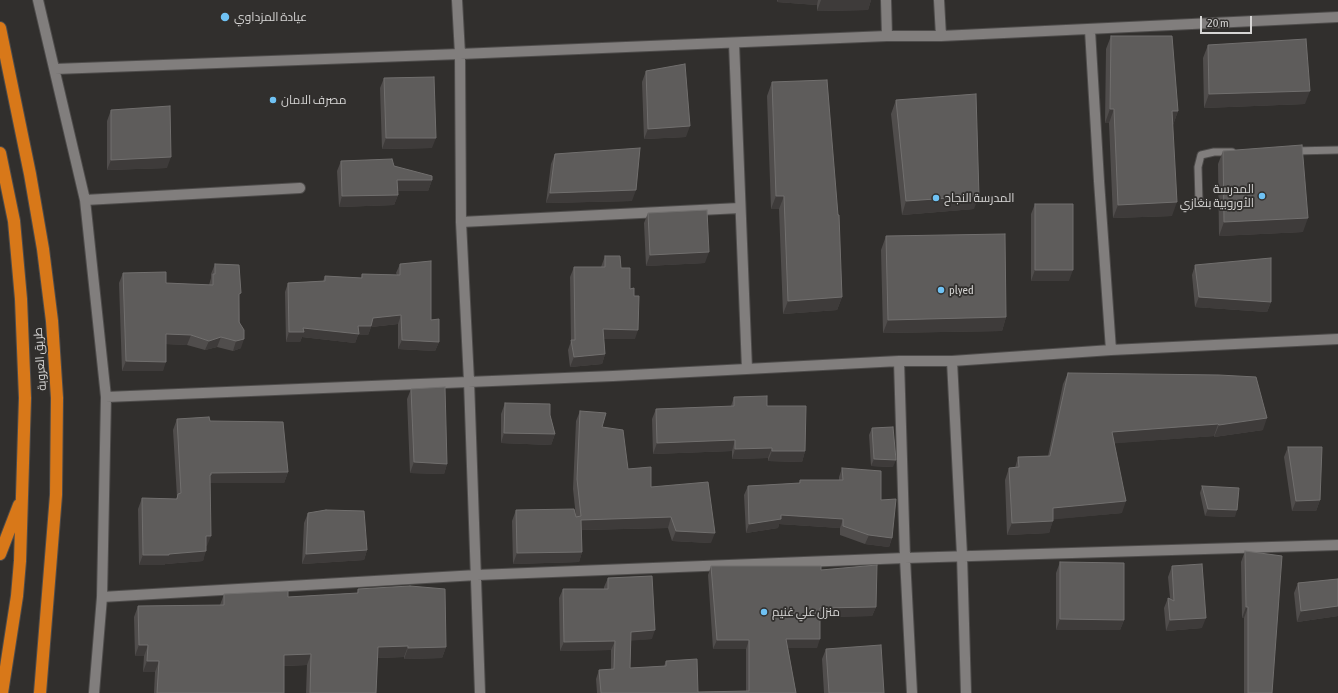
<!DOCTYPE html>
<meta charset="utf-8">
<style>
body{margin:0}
#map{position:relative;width:1338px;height:693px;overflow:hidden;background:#312f2d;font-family:"Asap Condensed",sans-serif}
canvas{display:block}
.scale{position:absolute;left:1200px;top:16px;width:52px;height:18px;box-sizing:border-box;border:2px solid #d6d5d4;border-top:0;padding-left:5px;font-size:12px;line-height:14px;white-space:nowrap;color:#d6d5d4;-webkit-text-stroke:3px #312f2d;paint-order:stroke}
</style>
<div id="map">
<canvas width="1338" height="693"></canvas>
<div class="scale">20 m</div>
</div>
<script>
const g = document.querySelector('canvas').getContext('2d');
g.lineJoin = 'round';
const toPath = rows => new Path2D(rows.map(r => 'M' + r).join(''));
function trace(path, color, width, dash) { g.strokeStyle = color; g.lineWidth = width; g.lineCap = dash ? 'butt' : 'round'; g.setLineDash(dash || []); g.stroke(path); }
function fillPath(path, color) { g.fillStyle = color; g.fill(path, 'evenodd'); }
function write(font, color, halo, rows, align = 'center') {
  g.font = font + ' "Asap Condensed",Cairo,sans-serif'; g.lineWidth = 3.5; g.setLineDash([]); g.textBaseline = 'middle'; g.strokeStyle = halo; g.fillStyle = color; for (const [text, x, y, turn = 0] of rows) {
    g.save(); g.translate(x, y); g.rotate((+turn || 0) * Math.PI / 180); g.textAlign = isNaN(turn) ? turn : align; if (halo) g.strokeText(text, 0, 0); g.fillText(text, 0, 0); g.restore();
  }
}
const lane = toPath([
 [1294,151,1338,150],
 [1199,202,1198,167,1201,155,1214,152,1232,152]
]);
const street = toPath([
 [38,0,85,200,106,397,102,597,94,693],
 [457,0,460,54,461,222,469,381,480,693],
 [886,0,887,36],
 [939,0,941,36],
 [1090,30,1099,181,1111,350],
 [734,43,747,369],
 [55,69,460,54,887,36,941,36,1338,17],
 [85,200,300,188],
 [461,222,740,208],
 [899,361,905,558,912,693],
 [952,361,962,555,966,693],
 [106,397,613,376,899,361,952,361,1111,350,1338,339],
 [102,597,477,575,905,558,1338,545]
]);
const highway = toPath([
 [0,28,30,174,43,249,52,321,57,398,56,495,40,693],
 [0,153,14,221,21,299,25,398,20,561,17,596,2,693],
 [0,554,19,505]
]);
const wall = toPath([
 [777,0,871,0,868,10,817,11,817,5,777,2],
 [1111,36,1178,111,1173,125,1172,216,1113,218,1109,123,1105,123,1106,49],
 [1208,45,1305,104,1204,108,1203,58],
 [646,71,686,137,644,139,642,82],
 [384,78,432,148,382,149,380,88],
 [772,82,842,297,837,310,783,314,779,209,771,209,767,96],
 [896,100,974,209,902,215,891,114],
 [111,110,167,168,107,170,107,121],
 [1223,151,1303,232,1219,236,1218,164],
 [555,154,632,201,546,203,551,164],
 [341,161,394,166,432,180,428,191,397,191,398,195,394,205,339,207,337,171],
 [1035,204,1069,281,1031,281,1031,214],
 [648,213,705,263,646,266,644,223],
 [886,236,1006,317,1002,331,883,333,881,250],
 [605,256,621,268,630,289,635,339,604,339,605,354,602,364,570,367,568,350,571,341,570,277,574,267,601,267],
 [215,264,239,299,241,348,233,351,217,347,205,350,187,345,166,344,163,371,122,371,119,283,123,273,166,283,209,285,211,278,211,274],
 [400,264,431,320,439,342,435,351,398,349,398,324,371,327,368,335,358,335,355,343,302,337,300,342,286,342,285,292,288,283,323,281,325,276,361,278,362,274,397,275,396,273],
 [1195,265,1271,302,1267,312,1195,307,1192,275],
 [1068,373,1263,430,1214,437,1214,436,1114,443,1122,513,1053,519,1049,533,1007,535,1005,480,1009,468,1015,468,1018,457,1048,456,1063,384],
 [411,389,447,464,444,474,410,473,407,399],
 [734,397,767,406,805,451,802,462,768,461,768,458,732,459,732,451,653,454,652,419,656,409,731,406],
 [505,403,550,415,555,434,551,445,501,443,501,414],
 [580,411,602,427,628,469,651,487,711,543,672,541,668,528,582,530,582,552,579,562,513,564,512,521,516,510,576,517,573,489,576,421],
 [177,419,210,421,288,472,284,483,210,483,207,546,206,546,203,561,165,564,165,565,139,565,138,509,142,498,176,499,177,497,173,430],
 [872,428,893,467,871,466,869,435],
 [1288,447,1320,500,1316,511,1292,511,1284,457],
 [842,468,881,500,892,538,889,547,865,544,840,535,840,528,779,524,778,528,746,533,744,495,748,486,799,483,800,480,839,480,839,477],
 [1202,486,1235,517,1205,516,1200,493],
 [308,513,367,550,364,560,302,564,304,523],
 [1245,551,1272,693,1244,693,1244,618,1242,618,1241,562],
 [1060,562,1124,620,1120,630,1056,630,1056,573],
 [711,566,821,570,876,607,872,616,820,617,817,648,788,648,796,693,597,693,596,679,599,670,611,670,611,650,560,651,559,598,563,589,604,589,604,587,608,578,652,639,631,640,630,668,664,666,666,661,698,692,746,691,746,649,713,649,708,575],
 [1172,566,1202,628,1166,631,1164,608,1168,598,1170,598,1168,577],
 [1338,579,1338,616,1297,622,1294,593,1298,583],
 [358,589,446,647,442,658,404,659,404,657,377,658,376,693,306,693,307,665,284,666,284,693,154,693,155,672,143,672,144,656,135,656,134,617,138,606,220,605,224,594,288,597,357,593],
 [826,649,884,693,824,693,822,659]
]);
const shadedWall = toPath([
 [778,0,818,0,817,5,777,2],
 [821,0,871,0,868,10,817,11],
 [1310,91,1305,104,1204,108,1209,94],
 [1110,109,1114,109,1109,123,1105,123],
 [1172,111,1178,111,1173,125],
 [690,126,686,137,644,139,648,129],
 [386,138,436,138,432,148,382,149],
 [171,157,167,168,107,170,111,160],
 [397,180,432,180,428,191,393,191],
 [636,190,632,201,546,203,550,193],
 [398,195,394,205,339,207,342,196],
 [776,196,784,196,779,209,771,209],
 [979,196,974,209,902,215,906,201],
 [1177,202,1172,216,1113,218,1118,205],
 [1308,218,1303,232,1219,236,1224,222],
 [709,252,705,263,646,266,650,255],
 [1035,270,1073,270,1069,281,1031,281],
 [842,297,837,310,783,314,788,301],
 [1199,297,1271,302,1267,312,1195,307],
 [401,315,398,324,371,327,368,335,358,335,355,343,302,337,300,342,286,342,289,332,303,328,358,326,373,318],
 [1006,317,1002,331,883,333,888,320],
 [603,329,638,330,635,339,599,339],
 [166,334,191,335,187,345,163,344],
 [221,337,217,347,205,350,209,341],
 [244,339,241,348,233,351,236,341],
 [402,340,439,342,435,351,398,349],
 [605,354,602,364,570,367,574,357],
 [126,361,166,362,163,371,122,371],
 [1267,418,1263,430,1214,437,1219,425],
 [1218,424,1214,436,1107,444,1112,432],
 [504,433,555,434,551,445,501,443],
 [735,440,732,451,653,454,657,443],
 [772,448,768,458,732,459,735,449],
 [772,451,805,451,802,462,768,461],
 [874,459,896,460,893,467,871,466],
 [414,462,447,464,444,474,410,473],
 [288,472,284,483,208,483,206,486,211,473],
 [1320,500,1316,511,1292,511,1296,501],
 [1126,501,1122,513,1048,520,1053,508],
 [1208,509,1237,510,1235,517,1205,516],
 [781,515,843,519,840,528,779,524,778,528,746,533,749,524],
 [671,517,668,528,578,530,581,520],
 [1053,521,1049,533,1007,535,1012,523],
 [676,531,715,533,711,543,672,541],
 [869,535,892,538,889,547,865,544],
 [206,536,211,536,207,546,202,546],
 [367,550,364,560,302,564,306,554],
 [206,551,203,561,165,564,165,565,139,565,143,555],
 [582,552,579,562,513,564,517,553],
 [1338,606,1338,616,1297,622,1301,611],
 [876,607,872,616,817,617,820,608],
 [1246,607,1248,607,1244,618,1242,618],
 [1206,618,1202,628,1166,631,1170,620],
 [1060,619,1124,620,1120,630,1056,630],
 [655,630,652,639,628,641,631,632],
 [786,639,820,639,817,648,783,648],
 [717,640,749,640,746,649,713,649],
 [615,641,611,650,560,651,564,642],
 [139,645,148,645,144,656,135,656],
 [408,646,404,657,374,658,378,647],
 [446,647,442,658,404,659,408,648],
 [311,654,307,665,280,666,284,655],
 [147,661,159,661,155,672,143,672]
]);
const building = toPath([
 [1111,36,1172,36,1178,111,1172,111,1177,202,1118,205,1114,109,1110,109,1111,36],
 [1306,39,1310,91,1209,94,1208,45,1306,39],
 [685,64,690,126,648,129,646,71,685,64],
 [434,77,436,138,386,138,384,78,434,77],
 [827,80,838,215,839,215,842,297,788,301,784,196,776,196,772,82,827,80],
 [976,94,979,196,906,201,896,100,976,94],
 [170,106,171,157,111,160,111,110,170,106],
 [1302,145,1308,218,1224,222,1223,151,1302,145],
 [640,148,636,190,550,193,555,154,640,148],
 [392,159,394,166,432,176,432,180,397,180,398,195,342,196,341,161,392,159],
 [1035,204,1073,204,1073,270,1035,270,1035,204],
 [707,210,709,252,650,255,648,213,707,210],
 [1005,234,1006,317,888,320,886,236,1005,234],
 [605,256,620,256,621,268,630,268,630,289,634,288,634,296,639,296,638,330,603,329,605,354,574,357,571,340,575,340,574,267,605,267,605,256],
 [1271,258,1271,302,1199,297,1195,265,1271,258],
 [431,261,431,320,439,319,439,342,402,340,401,315,373,318,371,326,358,326,359,334,303,328,304,332,289,332,288,283,325,281,325,276,362,278,362,274,400,275,400,264,431,261],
 [215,264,239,265,241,293,239,294,239,322,244,330,244,339,236,341,221,337,209,341,191,335,166,334,166,362,126,361,123,273,166,272,166,283,213,285,213,274,215,274,215,264],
 [1068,373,1219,375,1256,377,1267,418,1219,425,1218,424,1112,432,1126,501,1053,508,1053,521,1012,523,1009,468,1019,467,1018,457,1050,456,1068,373],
 [445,387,447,464,414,462,411,389,445,387],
 [767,396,767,406,806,406,805,451,772,451,772,448,735,449,735,440,657,443,656,409,734,406,734,397,767,396],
 [505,403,550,404,550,415,555,434,504,433,505,403],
 [580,411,606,413,602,427,623,430,628,469,651,467,651,487,708,482,715,533,676,531,671,517,581,520,582,552,517,553,516,510,574,509,576,517,581,516,577,479,580,411],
 [209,417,210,421,283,422,288,472,211,473,211,475,210,475,211,536,206,536,206,551,169,554,169,555,143,555,142,498,177,499,178,494,181,493,177,419,209,417],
 [893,427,896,460,874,459,872,428,893,427],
 [1288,447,1322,447,1320,500,1296,501,1288,447],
 [842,468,881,471,881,500,896,499,892,538,869,535,843,526,843,519,781,515,781,519,749,524,748,486,800,483,800,480,843,480,842,468],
 [1202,486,1239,488,1237,510,1208,509,1202,486],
 [326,510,364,511,367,550,306,554,308,513,326,510],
 [1245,551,1282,556,1272,693,1248,693,1248,607,1246,607,1245,551],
 [1060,562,1124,563,1124,620,1060,619,1060,562],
 [1202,564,1206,618,1170,620,1168,598,1174,601,1172,566,1202,564],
 [877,565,876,607,820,608,820,639,786,639,796,693,601,693,599,670,614,669,615,641,564,642,563,589,608,589,608,578,652,576,655,630,631,632,630,668,666,666,666,661,697,659,698,692,749,691,749,640,717,640,711,566,821,566,821,570,877,565],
 [1338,579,1338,606,1301,611,1298,583,1338,579],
 [410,586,445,589,446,647,408,648,408,646,378,647,376,693,310,693,311,654,284,655,284,693,157,693,159,661,147,661,148,645,139,645,138,606,224,605,224,594,288,591,288,597,358,593,358,589,410,586],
 [881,645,884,693,829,693,826,649,881,645]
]);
const markers = [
 [225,17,5,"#6fc2f4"],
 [273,100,4,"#6fc2f4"],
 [1262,196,4,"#6fc2f4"],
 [936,198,4,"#6fc2f4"],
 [941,290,4,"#6fc2f4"],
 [764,612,4,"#6fc2f4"]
];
const poiNames = [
 ["عيادة المزداوي",234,17],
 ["مصرف الامان",281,100],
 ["المدرسة",1254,189,"right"],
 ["الأوروبية بنغازي",1254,203,"right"],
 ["المدرسة النجاح",944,198],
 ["plyed",949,290],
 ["منزل علي غنيم",772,612]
];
const streetNames = [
 ["طريق العروبة",40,359,-94]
];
trace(lane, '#4e4c4b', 9);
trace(street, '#4e4c4b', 12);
trace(highway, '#4e4c4b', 14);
trace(lane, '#817e7d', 7);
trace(street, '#817e7d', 10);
trace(highway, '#d87819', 12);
fillPath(wall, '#504d4c');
fillPath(shadedWall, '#3e3b3a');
fillPath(building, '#5e5c5b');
trace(building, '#716f6e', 1);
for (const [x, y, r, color] of markers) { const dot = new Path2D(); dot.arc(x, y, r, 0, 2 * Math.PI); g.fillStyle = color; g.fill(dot); trace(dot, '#312f2d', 1.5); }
write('12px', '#d6d5d4', '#312f2d', poiNames, 'left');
write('12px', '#d6d5d4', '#312f2d', streetNames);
</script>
